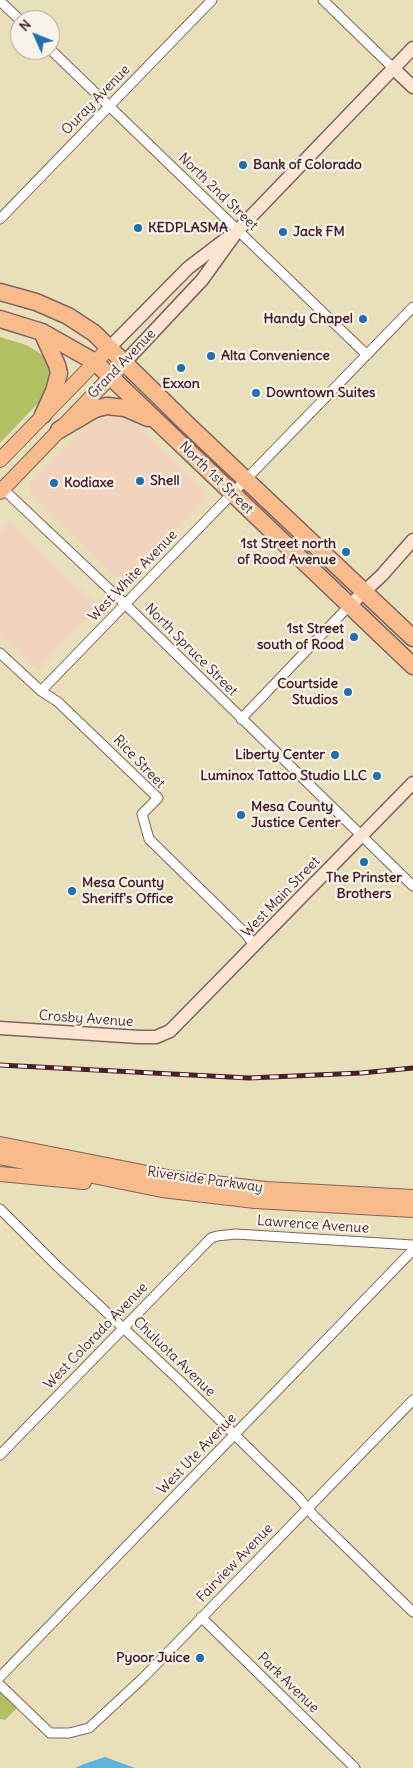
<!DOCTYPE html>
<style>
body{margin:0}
#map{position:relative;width:413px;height:1768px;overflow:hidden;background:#e7e0bb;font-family:Delius,sans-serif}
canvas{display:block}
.north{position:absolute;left:10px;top:10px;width:50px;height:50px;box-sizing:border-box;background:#f7f3e8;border:1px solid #b29e9c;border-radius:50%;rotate:314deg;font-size:14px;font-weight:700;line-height:20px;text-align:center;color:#4a1f2b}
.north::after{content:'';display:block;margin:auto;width:18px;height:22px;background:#1f6fb2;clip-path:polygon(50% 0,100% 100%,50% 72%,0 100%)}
</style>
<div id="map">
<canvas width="413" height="1768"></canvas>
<div class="north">N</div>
</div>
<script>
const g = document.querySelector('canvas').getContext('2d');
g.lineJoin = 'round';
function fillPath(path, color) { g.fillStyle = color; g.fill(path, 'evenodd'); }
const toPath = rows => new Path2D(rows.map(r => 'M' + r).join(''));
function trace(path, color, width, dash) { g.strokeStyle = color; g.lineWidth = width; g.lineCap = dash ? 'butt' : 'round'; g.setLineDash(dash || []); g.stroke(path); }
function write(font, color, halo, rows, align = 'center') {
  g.font = font + ' Delius,sans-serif'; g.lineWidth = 4.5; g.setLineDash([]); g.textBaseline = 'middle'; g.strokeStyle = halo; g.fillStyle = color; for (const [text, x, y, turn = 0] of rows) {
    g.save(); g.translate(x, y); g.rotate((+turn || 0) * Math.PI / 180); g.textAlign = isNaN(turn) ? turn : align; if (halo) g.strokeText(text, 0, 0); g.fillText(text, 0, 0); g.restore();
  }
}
const built = toPath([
 [111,416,125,419,140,427,203,488,205,499,126,581,120,582,31,495,32,492,28,488,30,483,86,426],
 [10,521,99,607,38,670,0,633,0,532]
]);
const green = toPath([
 [0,337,26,345,38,352,46,359,52,376,42,399,0,443],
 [0,1688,18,1707,5,1720,0,1719]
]);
const water = toPath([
 [105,1757,135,1768,75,1768,84,1764]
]);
const street = toPath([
 [323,0,393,68],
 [0,1,20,20],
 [50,49,367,355],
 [0,219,212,0],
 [0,486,125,604,413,886],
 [0,653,41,691,58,702,158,798,142,814,149,839,245,933,255,946],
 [41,691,413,307],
 [241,719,349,606],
 [0,1209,57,1266,180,1381,299,1498,314,1516,413,1612],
 [0,1455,211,1238,217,1236,236,1234,413,1245],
 [201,1617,355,1768],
 [0,1677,413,1250],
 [0,1685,50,1733,69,1733,89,1728,144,1677,413,1400]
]);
const secondary = toPath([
 [393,68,413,87],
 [109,348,188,268,226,239],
 [124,363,202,280,238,230,413,48],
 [349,606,382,575,413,540],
 [0,1028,139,1037,156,1037,170,1031,413,783]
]);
const primary = toPath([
 [0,460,109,348],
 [0,492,124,363],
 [0,1144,173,1178,197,1181,266,1189,413,1197],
 [0,1157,162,1190,255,1201,413,1210],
 [0,1174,84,1182]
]);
const highway = toPath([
 [0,292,36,302,68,316,94,333,188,425,413,638],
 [0,319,42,332,95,362,413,666],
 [42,332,57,365,59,373,54,391,43,415],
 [59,430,95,409,107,406,125,408,148,418]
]);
const rail = toPath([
 [0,1065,249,1078,361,1073,413,1068]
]);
const markers = [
 [243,165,5,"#1f6fb2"],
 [138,228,5,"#1f6fb2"],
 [283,232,5,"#1f6fb2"],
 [363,319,5,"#1f6fb2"],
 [211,356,5,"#1f6fb2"],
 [181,368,5,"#1f6fb2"],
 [256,393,5,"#1f6fb2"],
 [140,481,5,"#1f6fb2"],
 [54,483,5,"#1f6fb2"],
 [346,552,5,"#1f6fb2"],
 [354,637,5,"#1f6fb2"],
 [348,692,5,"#1f6fb2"],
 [335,755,5,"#1f6fb2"],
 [377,776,5,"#1f6fb2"],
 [241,815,5,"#1f6fb2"],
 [364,862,5,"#1f6fb2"],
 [72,891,5,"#1f6fb2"],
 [200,1658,5,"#1f6fb2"]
];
const streetNames = [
 ["Ouray Avenue",96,100,-46],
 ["North 2nd Street",218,192,44],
 ["Grand Avenue",122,364,-46],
 ["North 1st Street",216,478,44],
 ["West White Avenue",133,576,-46],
 ["North Spruce Street",191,650,45],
 ["Rice Street",139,762,46],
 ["West Main Street",281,897,-46],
 ["Crosby Avenue",86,1019,4],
 ["Riverside Parkway",205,1180,8],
 ["Lawrence Avenue",313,1225,4],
 ["West Colorado Avenue",96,1336,-46],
 ["Chuluota Avenue",174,1357,44],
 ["West Ute Avenue",197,1454,-46],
 ["Fairview Avenue",235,1563,-46],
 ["Park Avenue",288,1683,44]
];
const poiNames = [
 ["Bank of Colorado",253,165],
 ["KEDPLASMA",148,228],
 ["Jack FM",293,232],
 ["Handy Chapel",353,319,"right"],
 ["Alta Convenience",221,356],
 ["Exxon",181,384,"center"],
 ["Downtown Suites",266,393],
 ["Shell",150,481],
 ["Kodiaxe",64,483],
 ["1st Street north",336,544,"right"],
 ["of Rood Avenue",336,560,"right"],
 ["1st Street",344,629,"right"],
 ["south of Rood",344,645,"right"],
 ["Courtside",338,684,"right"],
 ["Studios",338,700,"right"],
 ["Liberty Center",325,755,"right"],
 ["Luminox Tattoo Studio LLC",367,776,"right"],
 ["Mesa County",251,807],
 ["Justice Center",251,823],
 ["The Prinster",364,878,"center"],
 ["Brothers",364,894,"center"],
 ["Mesa County",82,883],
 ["Sheriff's Office",82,899],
 ["Pyoor Juice",190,1658,"right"]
];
fillPath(built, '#f2d4be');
fillPath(green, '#b0c063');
fillPath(water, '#5fb2db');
trace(street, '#81635d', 11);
trace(secondary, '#81635d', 15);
trace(primary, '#81635d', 16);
trace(highway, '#81635d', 19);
trace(street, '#fff', 9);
trace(secondary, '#fde4d1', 12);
trace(primary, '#fabb8c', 14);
trace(highway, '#fabb8c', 16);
trace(rail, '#4a1f2b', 5);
trace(rail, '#f7f3e8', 3, [9]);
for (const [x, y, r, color] of markers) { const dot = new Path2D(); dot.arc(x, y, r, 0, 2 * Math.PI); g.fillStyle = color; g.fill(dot); trace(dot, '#f7f3e8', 2); }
write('14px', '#4a1f2b', '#f7f3e8', streetNames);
write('bold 14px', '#4a1f2b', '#f7f3e8', poiNames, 'left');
</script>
